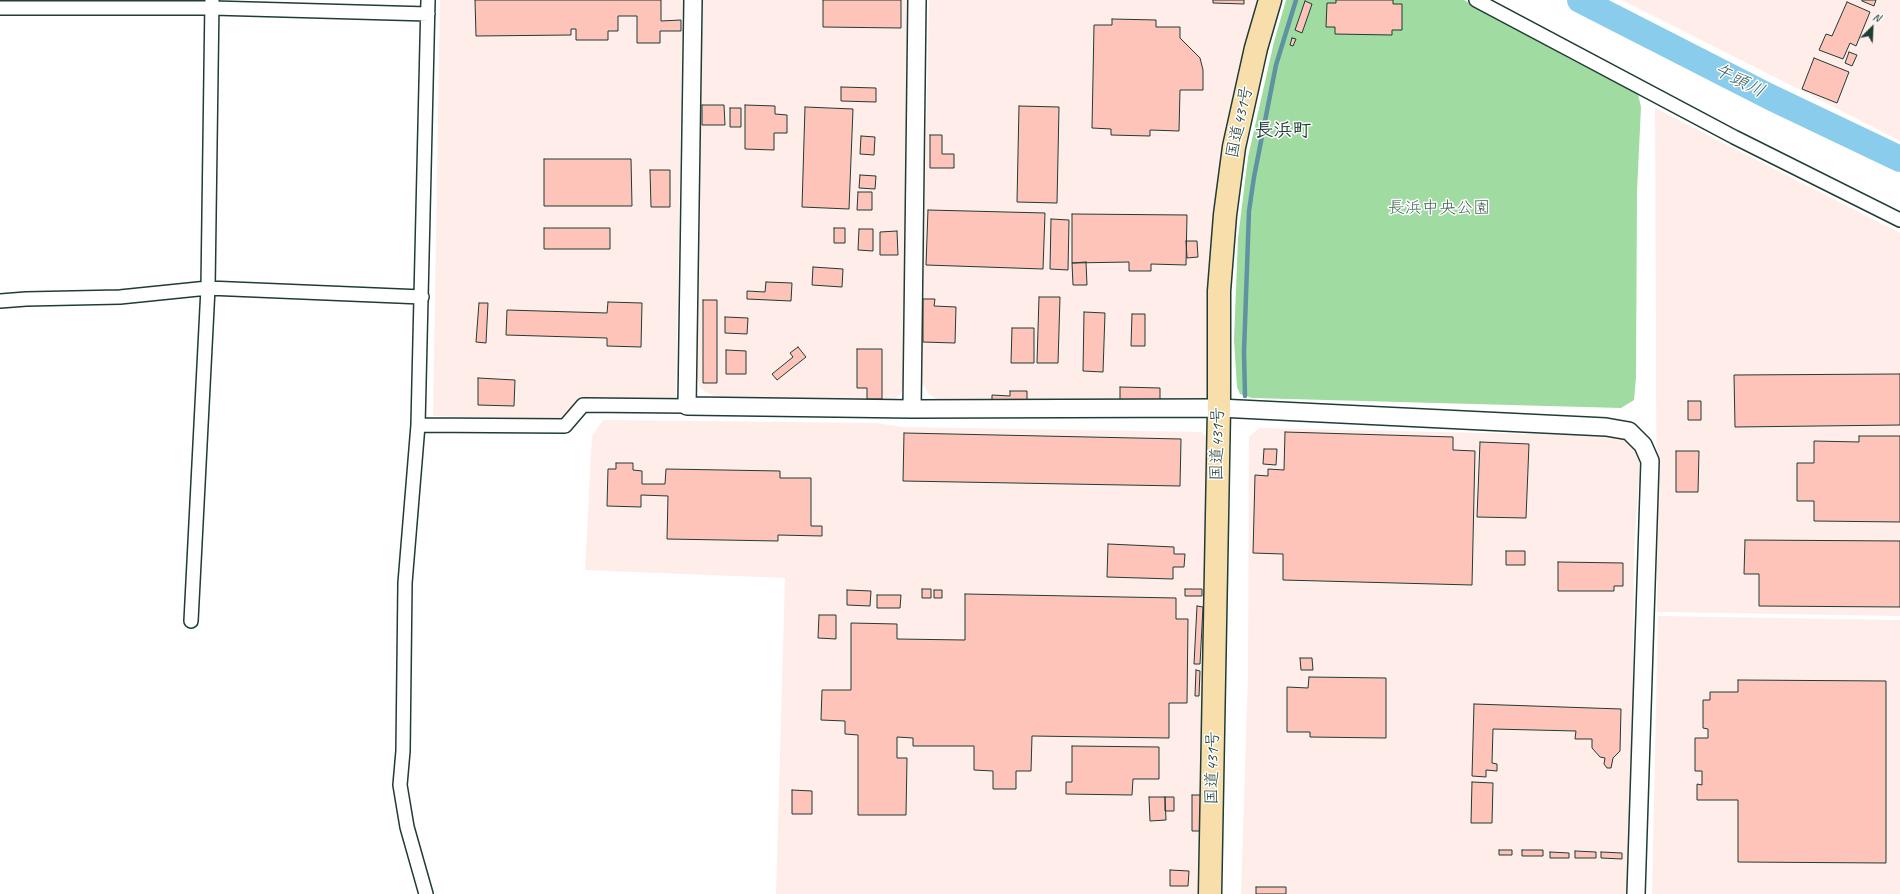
<!DOCTYPE html>
<meta charset="utf-8">
<style>
body{margin:0}
#map{position:relative;width:1900px;height:894px;overflow:hidden;background:#fff;font-family:Caveat,sans-serif}
canvas{display:block}
.north{position:absolute;left:1852px;top:8px;width:40px;height:40px;-webkit-text-stroke:3px #fff;paint-order:stroke;rotate:24deg;font-size:11px;font-weight:700;line-height:16px;text-align:center;color:#1f3d34}
.north::after{content:'';display:block;margin:auto;width:14px;height:18px;background:#1f3d34;clip-path:polygon(50% 0,100% 100%,50% 72%,0 100%)}
</style>
<div id="map">
<canvas width="1900" height="894"></canvas>
<div class="north">N</div>
</div>
<script>
const g = document.querySelector('canvas').getContext('2d');
g.lineJoin = 'round';
function fillPath(path, color) { g.fillStyle = color; g.fill(path, 'evenodd'); }
const toPath = rows => new Path2D(rows.map(r => 'M' + r).join(''));
function trace(path, color, width, dash) { g.strokeStyle = color; g.lineWidth = width; g.lineCap = dash ? 'butt' : 'round'; g.setLineDash(dash || []); g.stroke(path); }
function write(font, color, halo, rows, align = 'center') {
  g.font = font + ' Caveat,"Klee One",sans-serif'; g.lineWidth = 3; g.setLineDash([]); g.textBaseline = 'middle'; g.strokeStyle = halo; g.fillStyle = color; for (const [text, x, y, turn = 0] of rows) {
    g.save(); g.translate(x, y); g.rotate((+turn || 0) * Math.PI / 180); g.textAlign = isNaN(turn) ? turn : align; if (halo) g.strokeText(text, 0, 0); g.fillText(text, 0, 0); g.restore();
  }
}
const built = toPath([
 [440,0,683,0,676,399,580,397,562,419,433,416],
 [703,0,909,0,905,384,900,395,890,402,723,398,709,394,700,388,696,374],
 [929,0,1265,0,1237,95,1214,394,1201,404,941,402,929,394,921,382],
 [1622,0,1900,0,1900,141,1838,109],
 [1655,108,1900,233,1900,616,1657,612],
 [603,420,877,423,901,427,1202,432,1211,441,1203,894,776,894,785,578,585,570,592,436],
 [1259,428,1618,436,1631,441,1638,451,1640,459,1634,552,1631,894,1241,894,1248,674,1249,437],
 [1658,616,1900,620,1900,894,1652,894]
]);
const green = toPath([
 [1286,0,1464,0,1570,59,1638,94,1641,107,1637,192,1636,377,1634,400,1621,408,1252,398,1240,394,1237,387,1234,340,1238,238,1248,157,1274,42]
]);
const stream = toPath([
 [1245,396,1244,352,1249,211,1254,177,1276,65,1296,0]
]);
const river = toPath([
 [1580,0,1770,97,1900,159]
]);
const building = toPath([
 [475,0,661,0,661,21,681,20,681,31,660,31,660,43,637,43,637,16,618,16,618,31,608,31,608,40,576,40,576,29,571,29,571,35,476,36,475,0],
 [823,0,901,0,901,28,823,27,823,0],
 [1213,0,1244,0,1244,4,1213,3,1213,0],
 [1336,0,1393,0,1393,4,1402,4,1402,30,1392,30,1392,35,1335,34,1335,27,1326,27,1327,3,1336,3,1336,0],
 [1862,0,1876,0,1874,6,1862,1,1862,0],
 [1305,1,1312,4,1302,33,1295,30,1305,1],
 [1847,2,1870,12,1856,46,1850,43,1843,59,1819,50,1826,34,1832,36,1847,2],
 [1112,19,1156,20,1156,27,1180,27,1180,38,1200,58,1203,70,1203,90,1180,90,1179,131,1150,130,1150,136,1111,135,1111,129,1092,128,1094,25,1112,25,1112,19],
 [1292,38,1296,39,1293,46,1290,45,1292,38],
 [1849,52,1857,55,1852,66,1845,63,1849,52],
 [1814,58,1849,72,1837,103,1802,89,1814,58],
 [841,87,876,88,876,102,841,101,841,87],
 [702,105,724,105,725,125,702,125,702,105],
 [745,105,775,106,775,114,787,115,787,133,774,133,774,150,745,149,745,105],
 [1019,106,1059,107,1057,203,1017,202,1019,106],
 [805,107,853,109,849,209,802,207,805,107],
 [730,108,741,108,741,127,730,127,730,108],
 [930,135,942,135,942,154,954,154,954,168,930,168,930,135],
 [861,136,875,137,874,155,860,154,861,136],
 [544,159,631,159,632,206,544,206,544,159],
 [650,170,670,170,670,207,651,207,650,170],
 [860,175,876,176,875,189,859,188,860,175],
 [858,192,872,192,872,210,857,210,858,192],
 [928,210,1045,213,1043,269,926,265,928,210],
 [1072,214,1187,215,1186,265,1151,264,1151,271,1129,271,1129,262,1072,263,1072,214],
 [1051,219,1069,220,1068,270,1050,269,1051,219],
 [544,228,610,228,610,249,544,249,544,228],
 [834,228,845,228,845,243,834,243,834,228],
 [859,229,873,229,873,251,858,250,859,229],
 [897,231,898,255,880,255,880,232,897,231],
 [1186,241,1197,241,1198,257,1187,258,1186,241],
 [1086,262,1087,285,1073,285,1072,263,1086,262],
 [813,267,843,269,842,287,812,285,813,267],
 [766,282,792,283,791,301,747,299,747,291,765,292,766,282],
 [1039,297,1060,297,1058,363,1037,363,1039,297],
 [923,299,935,299,934,306,956,307,955,343,923,342,923,299],
 [703,300,717,300,717,383,703,383,703,300],
 [608,302,642,303,641,347,607,346,607,338,506,335,507,310,607,313,608,302],
 [479,303,488,303,486,343,476,342,479,303],
 [1084,312,1105,313,1103,372,1083,371,1084,312],
 [1132,314,1145,314,1145,346,1131,346,1132,314],
 [725,317,748,318,747,334,725,333,725,317],
 [1012,328,1034,328,1034,363,1011,363,1012,328],
 [798,347,806,357,777,380,772,374,793,357,790,353,798,347],
 [857,349,882,349,882,399,867,399,867,388,857,388,857,349],
 [726,350,746,351,746,374,726,374,726,350],
 [1900,374,1900,425,1735,427,1734,375,1900,374],
 [478,378,515,380,514,406,478,405,478,378],
 [1120,387,1160,388,1160,401,1120,401,1120,387],
 [1010,391,1027,391,1027,401,992,400,992,395,1010,396,1010,391],
 [1688,401,1701,401,1701,420,1688,420,1688,401],
 [1285,432,1453,437,1453,450,1475,451,1472,585,1283,580,1283,554,1253,553,1255,475,1268,476,1268,469,1284,470,1285,432],
 [904,433,1181,439,1180,486,903,481,904,433],
 [1859,436,1900,436,1900,522,1814,521,1814,501,1797,501,1797,463,1814,463,1814,441,1859,442,1859,436],
 [1480,442,1529,444,1526,518,1477,517,1480,442],
 [1264,449,1277,449,1276,465,1263,464,1264,449],
 [1676,451,1699,451,1698,492,1676,492,1676,451],
 [616,463,633,463,633,470,642,471,642,484,665,484,666,469,780,471,780,478,811,478,811,526,822,526,822,536,778,535,778,541,667,539,668,496,641,495,641,507,607,506,608,469,616,469,616,463],
 [1745,540,1900,541,1900,607,1759,606,1759,574,1744,574,1745,540],
 [1108,544,1174,547,1174,554,1185,554,1184,567,1173,567,1173,579,1107,577,1108,544],
 [1506,551,1525,551,1525,565,1506,565,1506,551],
 [1558,562,1623,563,1623,586,1614,586,1614,591,1558,591,1558,562],
 [922,589,931,589,931,598,922,598,922,589],
 [1185,589,1202,589,1202,596,1185,596,1185,589],
 [847,590,871,591,870,606,847,605,847,590],
 [934,590,942,590,942,598,934,598,934,590],
 [965,594,1176,598,1176,619,1188,619,1187,703,1169,703,1169,738,1032,736,1031,771,1016,771,1016,789,993,789,993,771,974,770,974,746,913,746,913,738,897,737,897,758,907,758,906,815,858,815,858,735,845,734,845,721,821,720,822,690,851,690,851,623,897,624,897,639,965,640,965,594],
 [877,595,901,595,900,608,877,608,877,595],
 [1197,606,1203,607,1200,664,1194,664,1197,606],
 [819,615,836,615,836,639,818,638,819,615],
 [1300,658,1312,658,1313,670,1301,670,1300,658],
 [1196,670,1200,671,1199,696,1195,696,1196,670],
 [1309,677,1386,678,1386,738,1310,737,1310,732,1287,732,1287,687,1308,688,1309,677],
 [1738,680,1886,681,1886,863,1738,862,1738,800,1697,800,1697,784,1702,785,1702,771,1695,771,1695,738,1708,738,1708,729,1703,728,1703,700,1710,700,1710,692,1738,692,1738,680],
 [1474,704,1621,709,1620,751,1613,758,1611,768,1607,768,1604,764,1605,758,1600,757,1592,748,1592,739,1575,739,1576,731,1493,729,1492,763,1497,764,1497,771,1486,770,1486,777,1472,776,1474,704],
 [1072,746,1159,747,1159,779,1133,779,1132,795,1066,794,1066,782,1072,782,1072,746],
 [1472,782,1493,783,1492,823,1471,823,1472,782],
 [792,790,812,791,812,814,792,814,792,790],
 [1192,795,1201,795,1201,831,1192,831,1192,795],
 [1149,797,1165,797,1166,820,1150,821,1149,797],
 [1165,797,1174,797,1174,811,1165,811,1165,797],
 [1499,850,1512,850,1512,855,1499,855,1499,850],
 [1522,850,1543,850,1543,856,1522,856,1522,850],
 [1575,851,1596,852,1596,858,1575,858,1575,851],
 [1550,852,1569,853,1569,858,1550,858,1550,852],
 [1601,852,1622,853,1622,859,1601,858,1601,852],
 [1170,870,1189,871,1188,886,1170,886,1170,870],
 [1256,887,1286,887,1286,894,1256,894,1256,887]
]);
const minor = toPath([
 [1476,0,1734,137,1900,220],
 [0,8,213,8,428,14],
 [0,301,26,299,120,297,208,288,422,297],
 [418,425,565,426,583,405,687,406],
 [191,621,208,288,212,0],
 [426,894,407,827,400,785,403,751,405,583,418,425,428,0]
]);
const tertiary = toPath([
 [693,0,687,406,912,409,1219,408,1606,427,1629,431,1643,445,1650,461,1636,894],
 [912,409,917,0]
]);
const trunk = toPath([
 [1210,894,1219,408,1219,291,1225,215,1234,147,1256,48,1270,0]
]);
const streetNames = [
 ["国道431号",1240,122,-78],
 ["国道431号",1218,444,-89],
 ["国道431号",1213,768,-89]
];
const parkNames = [
 ["長浜中央公園",1439,209]
];
const waterNames = [
 ["午頭川",1739,81,27]
];
const quarterNames = [
 ["長浜町",1283,131]
];
fillPath(built, '#ffedea');
fillPath(green, '#a0dba1');
trace(stream, '#5f93a2', 4.5);
trace(river, '#8acceb', 26);
fillPath(building, '#ffc4b9');
trace(building, '#1f3d34', 1);
trace(minor, '#1f3d34', 16);
trace(tertiary, '#1f3d34', 20);
trace(trunk, '#1f3d34', 25);
trace(minor, '#fff', 13);
trace(tertiary, '#fff', 17);
trace(trunk, '#f8deab', 22);
write('17px', '#1f3d34', '#fff', streetNames);
write('17px', '#3f644f', '#fff', parkNames);
write('italic 18px', '#3a6162', '#fff', waterNames);
write('bold 19px', '#1f3d34', '#fff', quarterNames);
</script>
